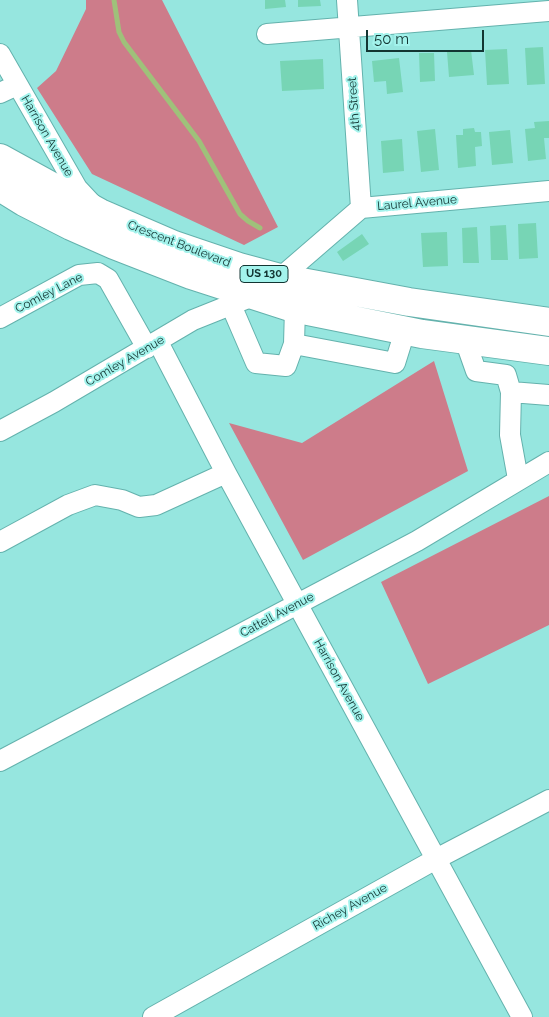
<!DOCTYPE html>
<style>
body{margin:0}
#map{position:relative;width:549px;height:1017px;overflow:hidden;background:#96e6df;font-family:Raleway,sans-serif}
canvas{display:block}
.scale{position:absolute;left:366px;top:30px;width:118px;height:22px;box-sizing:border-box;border:2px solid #133532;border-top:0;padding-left:6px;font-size:15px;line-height:18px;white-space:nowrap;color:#133532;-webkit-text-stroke:4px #a3f3ec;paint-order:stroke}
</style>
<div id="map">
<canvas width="549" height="1017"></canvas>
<div class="scale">50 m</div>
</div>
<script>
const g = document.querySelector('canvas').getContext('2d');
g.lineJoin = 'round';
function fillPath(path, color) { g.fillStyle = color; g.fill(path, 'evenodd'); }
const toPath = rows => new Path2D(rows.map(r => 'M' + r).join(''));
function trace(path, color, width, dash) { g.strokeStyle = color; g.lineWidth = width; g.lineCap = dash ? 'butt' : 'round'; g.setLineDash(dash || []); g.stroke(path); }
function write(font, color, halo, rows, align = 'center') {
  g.font = font + ' Raleway,sans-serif'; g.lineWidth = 4; g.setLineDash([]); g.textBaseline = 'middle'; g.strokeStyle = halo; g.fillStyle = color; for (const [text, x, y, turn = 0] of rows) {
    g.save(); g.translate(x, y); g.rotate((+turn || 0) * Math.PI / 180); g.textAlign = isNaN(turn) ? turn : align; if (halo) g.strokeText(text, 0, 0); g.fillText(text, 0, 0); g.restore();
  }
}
const forest = toPath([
 [86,0,162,0,278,227,244,245,92,174,37,88,56,71,86,9],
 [434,361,468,471,303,560,229,423,302,443],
 [549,496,549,625,428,684,381,582]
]);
const stream = toPath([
 [114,0,119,32,124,42,199,141,240,214,248,221,260,228]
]);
const building = toPath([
 [265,0,285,0,286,7,265,9],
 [298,0,320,0,321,6,298,7],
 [543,47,545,84,527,85,525,48],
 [507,49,509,84,487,85,485,50],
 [471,50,474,75,449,77,447,52],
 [419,53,434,53,435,81,420,82],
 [399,58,403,92,387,94,386,81,374,82,372,61],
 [323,59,324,89,282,91,280,61],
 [549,121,549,138,544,138,546,159,528,161,525,129,535,128,534,122],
 [474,128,475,132,481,132,482,146,475,147,476,166,458,168,456,135,463,135,463,129],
 [435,129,439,170,421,172,417,131],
 [510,130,513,163,492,165,489,132],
 [402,139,404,171,383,173,381,141],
 [536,223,538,258,519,259,518,224],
 [506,225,508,260,491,260,490,226],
 [477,227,479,263,463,263,462,228],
 [447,232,448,266,423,267,421,233],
 [362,234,369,244,343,261,337,252]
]);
const minor = toPath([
 [347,0,361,208],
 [267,34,549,11],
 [0,54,77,188,92,204],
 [0,93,17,85],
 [280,278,361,208,549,191],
 [231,305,256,363,286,366,294,344],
 [295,308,294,344,395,363,405,331],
 [0,318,79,275,98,273,108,279,147,348],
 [465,340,476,371,506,375,511,392,549,395],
 [158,342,226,473,522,1017],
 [511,392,510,435,518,479],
 [0,431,54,402,193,320,253,296],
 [0,542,68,505,95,495,122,500,139,507,156,505,226,473],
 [0,761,417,541,549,462],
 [153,1017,436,859,549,800]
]);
const highway = toPath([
 [0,158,100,213,174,245,239,267,280,278,409,302,549,322],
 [0,187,24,202,71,226,114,245,191,275,293,308,422,334,549,351]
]);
const shields = [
 [264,274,48]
];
const shieldNames = [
 ["US 130",264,274]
];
const streetNames = [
 ["4th Street",354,104,-94],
 ["Harrison Avenue",47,136,60],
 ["Laurel Avenue",417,203,-5],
 ["Crescent Boulevard",179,244,21],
 ["Comley Lane",49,293,-27],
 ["Comley Avenue",125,361,-30],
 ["Cattell Avenue",277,615,-28],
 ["Harrison Avenue",339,680,61],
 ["Richey Avenue",350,907,-29]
];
fillPath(forest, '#cd7c8a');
trace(stream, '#9fc17a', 5);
fillPath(building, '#77d5b5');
trace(minor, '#64b2ad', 22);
trace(highway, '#64b2ad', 30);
trace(minor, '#fff', 20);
trace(highway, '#fff', 28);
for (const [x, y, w] of shields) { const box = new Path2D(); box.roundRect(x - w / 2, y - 8.5, w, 17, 4); g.fillStyle = '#a3f3ec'; g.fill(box); trace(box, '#133532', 1); }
write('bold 11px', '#133532', null, shieldNames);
write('12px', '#133532', '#a3f3ec', streetNames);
</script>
